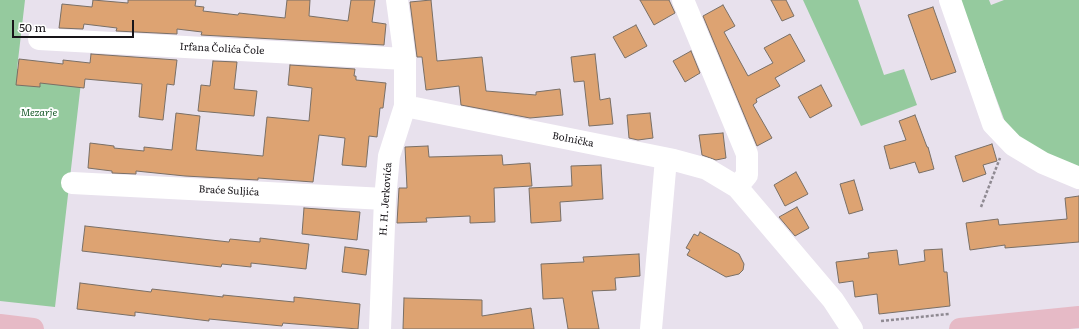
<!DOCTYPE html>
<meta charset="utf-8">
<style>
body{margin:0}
#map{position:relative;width:1079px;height:329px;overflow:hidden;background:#e8e1ed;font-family:Literata,serif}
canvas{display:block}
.scale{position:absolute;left:12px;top:20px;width:122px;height:18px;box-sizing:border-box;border:2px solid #181519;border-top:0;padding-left:5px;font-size:12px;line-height:14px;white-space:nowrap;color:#181519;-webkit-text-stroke:3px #fff;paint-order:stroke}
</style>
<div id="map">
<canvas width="1079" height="329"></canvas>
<div class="scale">50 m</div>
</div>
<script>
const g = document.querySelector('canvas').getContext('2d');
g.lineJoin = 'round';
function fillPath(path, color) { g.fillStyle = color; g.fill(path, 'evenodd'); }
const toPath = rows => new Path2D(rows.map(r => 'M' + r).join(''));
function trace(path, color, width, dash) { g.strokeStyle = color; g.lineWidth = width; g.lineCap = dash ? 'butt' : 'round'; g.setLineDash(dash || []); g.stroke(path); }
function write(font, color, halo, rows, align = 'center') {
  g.font = font + ' Literata,serif'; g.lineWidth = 4; g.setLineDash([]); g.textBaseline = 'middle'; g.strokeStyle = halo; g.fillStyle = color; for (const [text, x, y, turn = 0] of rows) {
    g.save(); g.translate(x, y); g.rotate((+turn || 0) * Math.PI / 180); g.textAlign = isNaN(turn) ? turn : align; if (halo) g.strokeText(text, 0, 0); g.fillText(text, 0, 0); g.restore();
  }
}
const green = toPath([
 [0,0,25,0,17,69,82,74,55,307,0,301],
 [803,0,858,0,884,75,904,69,917,105,861,126],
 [960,0,989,0,991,5,1004,0,1079,0,1079,168,1048,154,1019,137,1005,122]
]);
const building = toPath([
 [93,0,128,3,128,0,196,0,195,6,204,7,203,11,238,15,239,13,285,18,287,0,310,0,309,16,348,21,351,0,375,0,372,22,386,24,384,45,201,35,202,32,177,29,177,34,116,31,117,28,84,24,83,29,59,28,62,4,92,7,93,0],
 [431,0,437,61,482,57,486,91,536,95,536,92,560,89,563,115,530,118,461,105,459,86,426,90,422,57,417,57,410,2,431,0],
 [640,0,669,0,675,13,654,25,640,0],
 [771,0,786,0,794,16,782,21,771,0],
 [723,5,735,26,724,32,748,76,773,63,764,48,790,34,805,61,775,78,780,86,756,99,757,102,753,105,772,138,757,146,703,16,723,5],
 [933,7,956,72,931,80,908,15,933,7],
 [636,25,647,46,625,58,613,37,636,25],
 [691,51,700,73,685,82,673,61,691,51],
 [91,54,177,60,174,85,167,84,163,120,139,117,142,84,85,79,84,88,40,83,40,87,16,85,19,59,63,64,63,60,90,63,91,54],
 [595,54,600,100,610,98,613,124,589,126,584,81,574,82,571,57,595,54],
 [213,61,237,62,234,89,257,91,254,116,198,111,201,85,210,86,213,61],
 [290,65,355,69,354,76,356,76,356,80,386,83,383,108,380,108,377,137,369,136,366,167,342,165,345,138,319,135,313,182,258,178,258,180,185,176,136,171,136,174,112,173,112,171,88,168,90,143,114,146,114,148,144,151,144,147,172,150,176,113,200,116,196,150,263,156,267,117,309,121,312,88,288,85,290,65],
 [821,85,832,106,810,118,798,97,821,85],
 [650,113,653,138,638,140,629,138,627,115,650,113],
 [915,115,927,147,928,147,934,169,919,173,915,162,890,169,884,146,906,140,899,121,915,115],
 [723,133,726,158,716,160,702,155,699,135,723,133],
 [992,144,997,161,983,165,986,174,963,182,955,156,992,144],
 [428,146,429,157,502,155,503,165,530,163,532,186,494,188,495,222,470,223,470,216,426,218,427,222,397,223,399,188,407,188,405,147,428,146],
 [601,165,603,199,560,202,561,221,531,223,529,188,572,186,571,166,601,165],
 [796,172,808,194,785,206,774,185,796,172],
 [854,180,863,210,849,214,840,184,854,180],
 [1079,196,1079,242,1005,248,1005,245,970,250,966,223,998,219,999,225,1067,219,1065,198,1079,196],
 [797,207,809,228,795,236,779,217,797,207],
 [304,208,360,212,357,240,302,234,304,208],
 [85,226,229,242,230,239,260,242,260,238,309,244,306,269,251,263,251,267,222,264,221,267,82,251,85,226],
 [700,232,739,254,744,264,743,270,739,274,726,277,687,255,690,250,686,248,694,234,698,236,700,232],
 [345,247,369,250,366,275,342,272,345,247],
 [942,249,944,272,947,272,950,306,879,314,877,294,855,297,853,281,839,283,836,262,869,258,868,253,897,250,899,265,925,261,924,250,942,249],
 [639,254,640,276,615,278,616,290,592,291,599,329,568,329,563,298,543,299,541,264,584,262,583,257,639,254],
 [80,283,151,292,152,289,223,297,223,295,294,302,294,297,360,304,358,329,283,323,282,326,209,319,209,321,135,312,135,316,77,309,80,283],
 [404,298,482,300,482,316,531,308,534,329,403,329,404,298]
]);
const path = toPath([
 [981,207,1000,158],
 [881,321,949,314]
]);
const minor = toPath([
 [683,0,747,154,747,175,737,187],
 [950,0,993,124,1013,145,1043,163,1079,178],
 [39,39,405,59],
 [405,106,674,160,707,169,737,187,833,300,852,329],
 [72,183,385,199],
 [380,329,385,199,389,156,405,106,405,59,397,0],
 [651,329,666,159]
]);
const major = toPath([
 [0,325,33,329],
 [960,329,1079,317]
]);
const streetNames = [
 ["Irfana Čolića Čole",222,49,3],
 ["Bolnička",573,140,11],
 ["Braće Suljića",229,191,3],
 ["H. H. Jerkovića",386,199,-86]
];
const parkNames = [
 ["Mezarje",39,113]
];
fillPath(green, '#95ca9e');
fillPath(building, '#dda372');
trace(building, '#796f66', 1);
trace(path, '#8f8a92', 2.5, [3, 2]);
trace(minor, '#fff', 22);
trace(major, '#e6bac6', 22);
write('10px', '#181519', '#fff', streetNames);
write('italic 10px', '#1f5f31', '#fff', parkNames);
</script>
